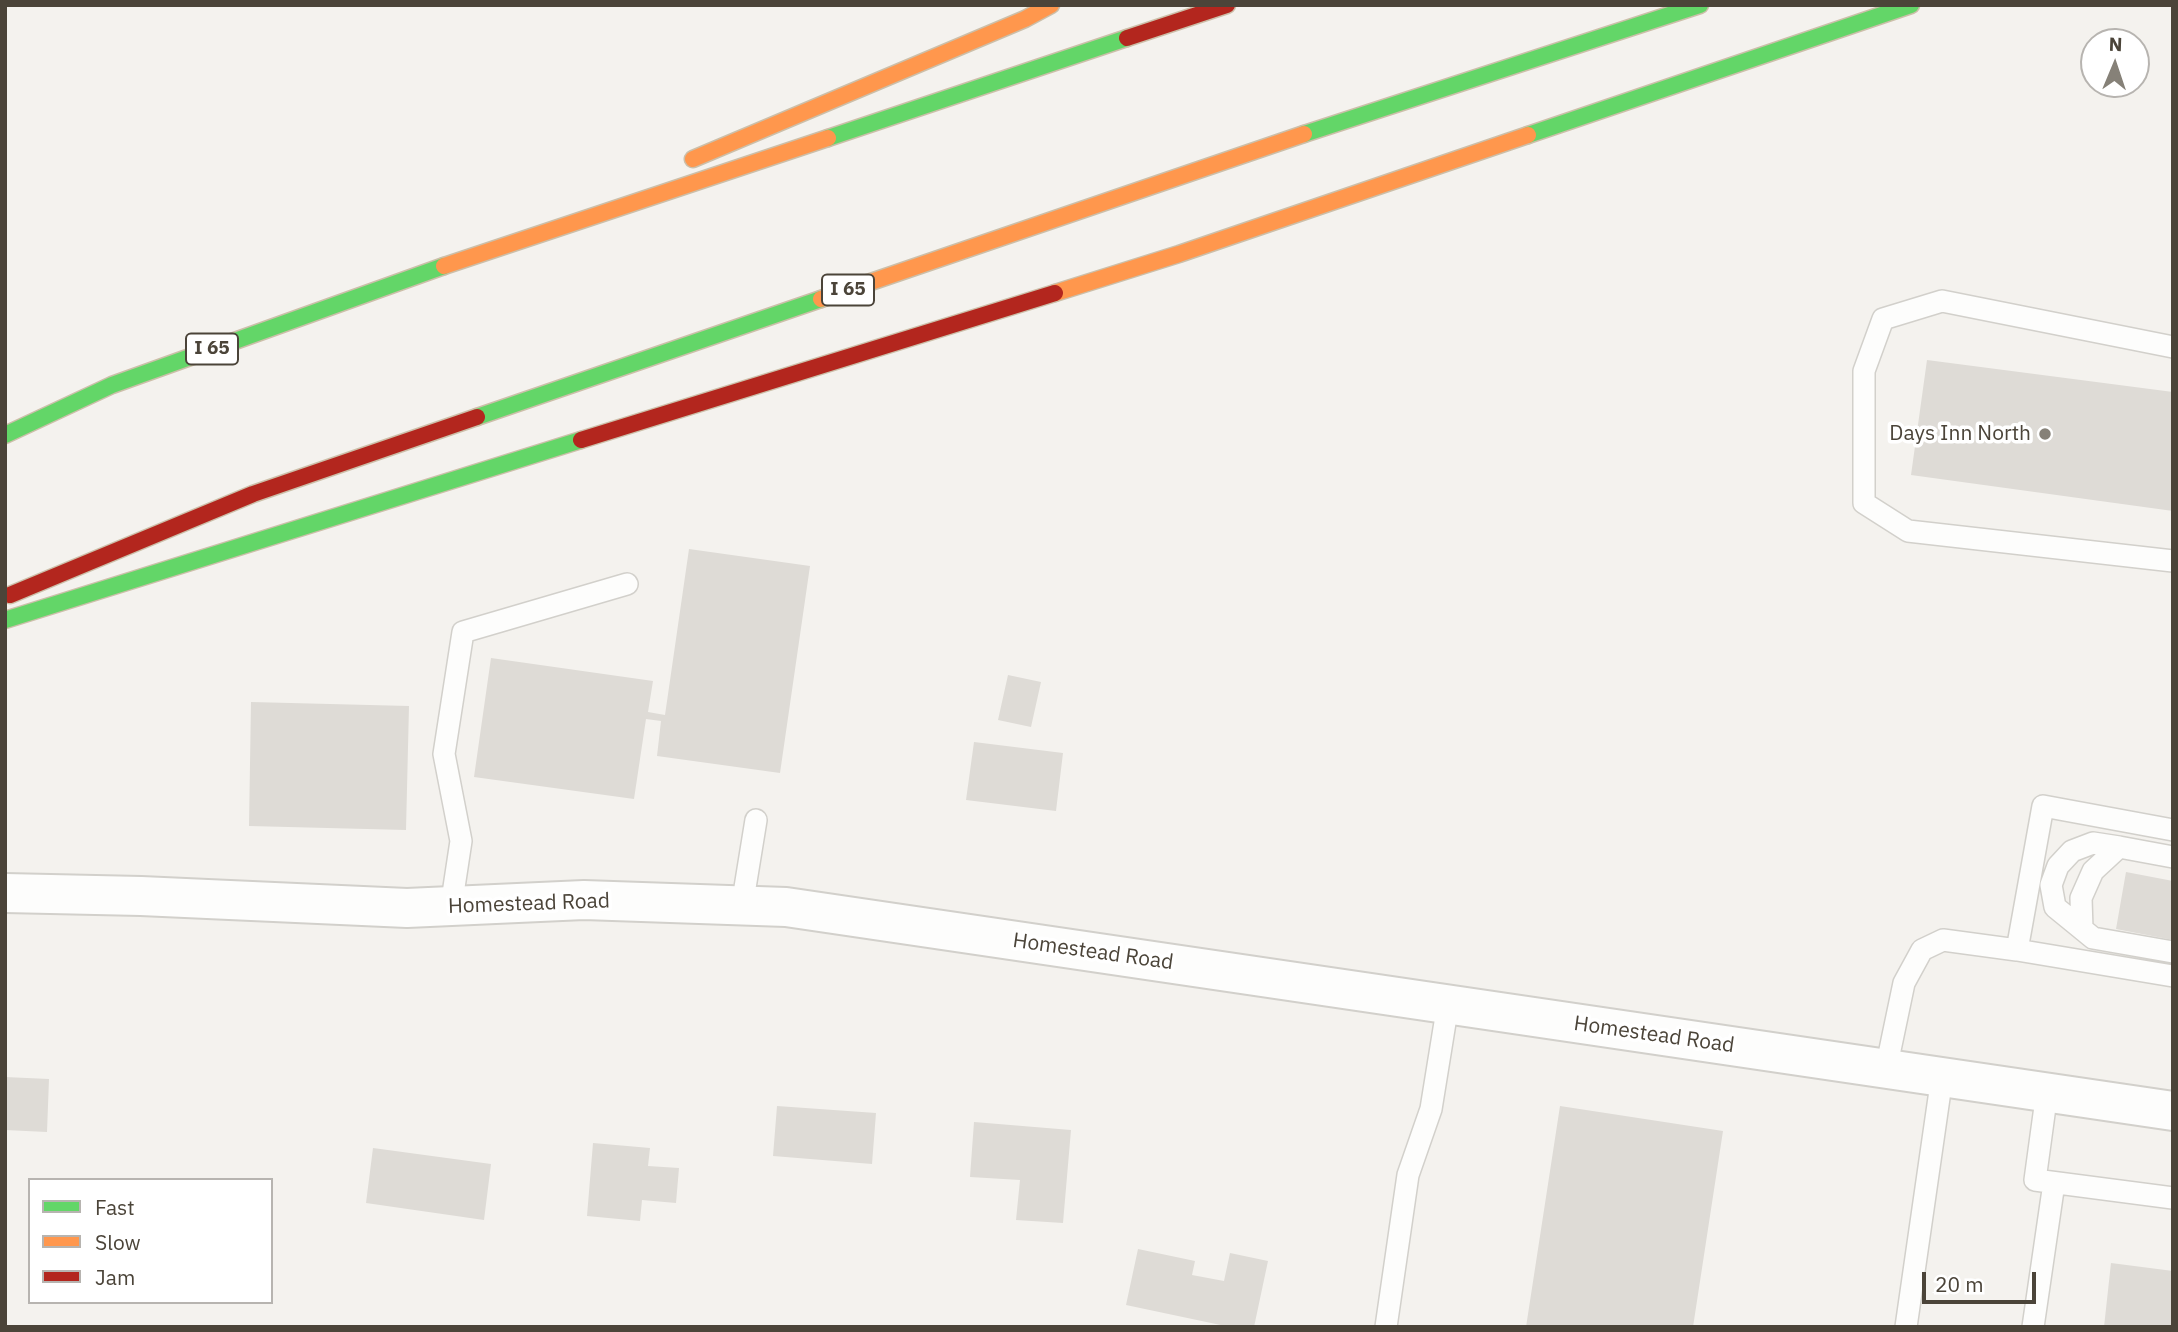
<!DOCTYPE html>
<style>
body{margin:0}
#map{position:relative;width:2178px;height:1332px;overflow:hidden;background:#f4f2ee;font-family:"IBM Plex Sans",sans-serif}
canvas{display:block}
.frame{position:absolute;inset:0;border:7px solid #4b4439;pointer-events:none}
.legend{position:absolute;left:28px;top:1178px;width:245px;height:126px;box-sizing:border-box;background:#fff;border:2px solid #b7b4b0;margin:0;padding:9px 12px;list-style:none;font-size:21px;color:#4b4439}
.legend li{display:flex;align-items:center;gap:14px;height:35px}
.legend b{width:35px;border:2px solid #b7b4b0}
.north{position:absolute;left:2080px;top:28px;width:70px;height:70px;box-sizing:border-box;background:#fff;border:2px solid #b7b4b0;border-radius:50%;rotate:2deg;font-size:19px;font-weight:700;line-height:28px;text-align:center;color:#4b4439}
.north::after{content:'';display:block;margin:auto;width:24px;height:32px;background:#868178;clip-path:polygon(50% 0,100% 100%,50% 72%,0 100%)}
.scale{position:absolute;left:1922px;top:1272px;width:114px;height:32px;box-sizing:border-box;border:4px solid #4b4439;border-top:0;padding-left:9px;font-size:21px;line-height:24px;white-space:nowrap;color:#4b4439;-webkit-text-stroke:5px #fff;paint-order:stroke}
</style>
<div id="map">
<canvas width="2178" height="1332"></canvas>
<div class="frame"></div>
<ul class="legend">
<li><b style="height:9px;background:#63d668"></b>Fast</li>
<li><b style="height:9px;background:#ff974d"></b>Slow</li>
<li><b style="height:9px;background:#b3261e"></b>Jam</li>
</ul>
<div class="north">N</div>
<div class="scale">20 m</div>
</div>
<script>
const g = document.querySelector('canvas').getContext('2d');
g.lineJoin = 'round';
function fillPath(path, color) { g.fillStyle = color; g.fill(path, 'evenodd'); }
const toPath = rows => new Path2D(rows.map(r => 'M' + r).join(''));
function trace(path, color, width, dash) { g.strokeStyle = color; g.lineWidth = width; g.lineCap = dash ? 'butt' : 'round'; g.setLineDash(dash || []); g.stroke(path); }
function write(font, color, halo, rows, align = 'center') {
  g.font = font + ' "IBM Plex Sans",sans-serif'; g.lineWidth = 7; g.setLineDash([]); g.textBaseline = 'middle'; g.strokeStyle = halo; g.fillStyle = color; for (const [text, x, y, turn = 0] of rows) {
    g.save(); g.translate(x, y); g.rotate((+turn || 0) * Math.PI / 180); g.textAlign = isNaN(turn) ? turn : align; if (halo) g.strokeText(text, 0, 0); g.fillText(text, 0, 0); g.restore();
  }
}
const building = toPath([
 [1927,360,2173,392,2173,511,1911,475],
 [689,549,810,566,780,773,657,756,661,721,646,719,634,799,474,777,491,658,653,681,648,712,665,715],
 [1008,675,1041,682,1031,727,998,720],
 [251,702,409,706,406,830,249,826],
 [974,742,1063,753,1056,811,966,800],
 [2126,872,2173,881,2173,940,2116,929],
 [5,1077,49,1079,47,1132,5,1130],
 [777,1106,876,1113,872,1164,773,1156],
 [1560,1106,1723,1131,1693,1327,1526,1327],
 [974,1122,1071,1130,1063,1223,1016,1220,1020,1180,970,1177],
 [593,1143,650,1148,648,1166,679,1168,676,1203,642,1200,640,1221,587,1216],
 [373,1148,491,1164,484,1220,366,1203],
 [1138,1249,1195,1261,1192,1275,1224,1281,1230,1253,1268,1261,1254,1327,1230,1327,1126,1305],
 [2111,1263,2173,1271,2173,1327,2104,1327]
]);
const lane = toPath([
 [2173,347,1942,301,1883,319,1864,371,1864,503,1908,531,2173,561],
 [2173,857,2119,847,2093,871,2081,898,2082,929,2093,938,2173,952],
 [742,906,756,820],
 [451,907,461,841,444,754,463,632,627,584],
 [2082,929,2055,907,2051,885,2058,866,2072,851,2093,843,2119,847],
 [2017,950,2043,806,2173,830],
 [1886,1069,1904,983,1922,950,1943,940,2017,950,2173,976],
 [2047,1092,2035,1180,2173,1198],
 [1386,1327,1408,1175,1431,1109,1448,1004],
 [1906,1327,1942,1077],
 [2033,1327,2054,1183]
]);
const street = toPath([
 [5,893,141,896,407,908,584,900,786,907,2173,1111]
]);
const fast = toPath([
 [1304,134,1700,5],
 [1528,135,1911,5],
 [828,138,1127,38],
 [477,417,821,299],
 [5,435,112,385,444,266],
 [5,620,581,440]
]);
const slow = toPath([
 [693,159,1025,19,1051,5],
 [444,266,828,138],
 [1055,293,1179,254,1528,135],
 [821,299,1304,134]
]);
const jam = toPath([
 [1127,38,1227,5],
 [581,440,1055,293],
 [10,595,253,494,477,417]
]);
const markers = [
 [2045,434,7,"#868178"]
];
const shields = [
 [848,290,52],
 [212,349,52]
];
const shieldNames = [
 ["I 65",848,290],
 ["I 65",212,349]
];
const poiNames = [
 ["Days Inn North",2031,434]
];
const streetNames = [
 ["Homestead Road",529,904,-2],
 ["Homestead Road",1093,952,8],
 ["Homestead Road",1654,1035,8]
];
fillPath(building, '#dedbd6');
trace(lane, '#d2d0cb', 24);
trace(street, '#d2d0cb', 42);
trace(fast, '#ccbfa9', 19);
trace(slow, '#ccbfa9', 19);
trace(jam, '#ccbfa9', 19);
trace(lane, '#fdfdfc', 21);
trace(street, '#fdfdfc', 38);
trace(fast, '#63d668', 16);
trace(slow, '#ff974d', 16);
trace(jam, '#b3261e', 16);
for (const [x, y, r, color] of markers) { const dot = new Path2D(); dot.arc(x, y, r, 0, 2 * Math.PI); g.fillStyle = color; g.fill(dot); trace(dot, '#fff', 2.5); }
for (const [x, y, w] of shields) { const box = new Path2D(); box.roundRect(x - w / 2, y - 15.5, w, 31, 5); g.fillStyle = '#fff'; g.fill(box); trace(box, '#4b4439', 2); }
write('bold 19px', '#4b4439', null, shieldNames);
write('21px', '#4b4439', '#fff', poiNames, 'right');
write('21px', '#4b4439', '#fff', streetNames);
</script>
